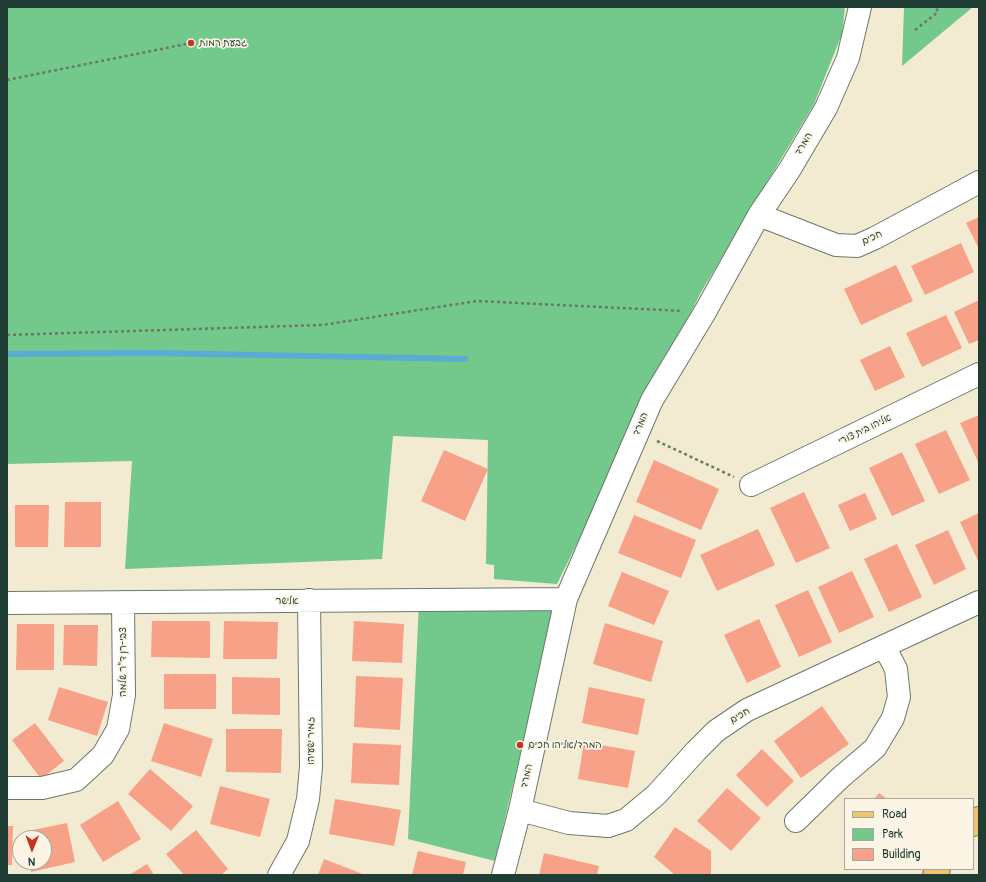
<!DOCTYPE html>
<meta charset="utf-8">
<style>
body{margin:0}
#map{position:relative;width:986px;height:882px;overflow:hidden;background:#f3ebd1;font-family:Pangolin,sans-serif}
canvas{display:block}
.frame{position:absolute;inset:0;border:8px solid #1f3d34;pointer-events:none}
.legend{position:absolute;left:844px;top:798px;width:130px;height:72px;box-sizing:border-box;background:#fcf5e5;border:1px solid #a4ab9e;margin:0;padding:5px 7px;list-style:none;font-size:12px;color:#1f3d34}
.legend li{display:flex;align-items:center;gap:8px;height:20px}
.legend b{width:20px;border:1px solid #a4ab9e}
.north{position:absolute;left:12px;top:830px;width:40px;height:40px;box-sizing:border-box;background:#fcf5e5;border:1px solid #a4ab9e;border-radius:50%;rotate:181deg;font-size:11px;font-weight:700;line-height:16px;text-align:center;color:#1f3d34}
.north::after{content:'';display:block;margin:auto;width:14px;height:18px;background:#c8321e;clip-path:polygon(50% 0,100% 100%,50% 72%,0 100%)}
</style>
<div id="map">
<canvas width="986" height="882"></canvas>
<div class="frame"></div>
<ul class="legend">
<li><b style="height:5px;background:#f1c36a"></b>Road</li>
<li><b style="height:11px;background:#73c88c"></b>Park</li>
<li><b style="height:11px;background:#f8a189"></b>Building</li>
</ul>
<div class="north">N</div>
</div>
<script>
const g = document.querySelector('canvas').getContext('2d');
g.lineJoin = 'round';
function fillPath(path, color) { g.fillStyle = color; g.fill(path, 'evenodd'); }
const toPath = rows => new Path2D(rows.map(r => 'M' + r).join(''));
function trace(path, color, width, dash) { g.strokeStyle = color; g.lineWidth = width; g.lineCap = dash ? 'butt' : 'round'; g.setLineDash(dash || []); g.stroke(path); }
function write(font, color, halo, rows, align = 'center') {
  g.font = font + ' Pangolin,"Playpen Sans Hebrew",sans-serif'; g.lineWidth = 3.5; g.setLineDash([]); g.textBaseline = 'middle'; g.strokeStyle = halo; g.fillStyle = color; for (const [text, x, y, turn = 0] of rows) {
    g.save(); g.translate(x, y); g.rotate((+turn || 0) * Math.PI / 180); g.textAlign = isNaN(turn) ? turn : align; if (halo) g.strokeText(text, 0, 0); g.fillText(text, 0, 0); g.restore();
  }
}
const green = toPath([
 [7,7,845,7,842,34,814,104,700,294,557,584,494,579,494,565,486,564,488,440,393,436,382,559,125,569,132,461,7,464],
 [904,7,973,7,902,66],
 [419,602,555,607,495,861,408,839]
]);
const stream = toPath([
 [7,354,155,353,465,359]
]);
const building = toPath([
 [979,217,979,249,966,223],
 [961,243,974,272,925,295,911,266],
 [896,265,913,301,861,325,844,289],
 [979,300,979,340,969,344,954,312],
 [946,315,962,348,922,367,906,333],
 [890,346,905,377,875,391,860,360],
 [979,415,979,464,960,423],
 [946,430,970,480,939,494,915,444],
 [444,450,488,469,465,521,421,501],
 [902,452,925,501,892,516,869,468],
 [654,460,719,489,701,530,636,502],
 [804,492,830,548,796,563,770,508],
 [865,493,877,519,850,531,838,505],
 [65,502,101,502,101,547,64,547],
 [15,505,49,505,48,547,15,547],
 [979,513,979,563,960,522],
 [634,515,696,540,681,578,618,553],
 [758,529,775,565,717,591,700,555],
 [948,530,966,569,934,585,915,545],
 [897,544,922,597,889,612,864,559],
 [852,571,874,617,839,633,818,587],
 [622,572,669,591,654,625,608,606],
 [808,590,832,642,799,657,775,605],
 [759,619,781,667,747,683,724,635],
 [152,621,210,621,210,658,151,657],
 [224,621,278,622,277,659,223,659],
 [354,621,404,624,402,663,352,661],
 [605,623,663,641,651,682,593,664],
 [17,624,54,624,54,670,16,670],
 [64,625,98,625,97,666,63,665],
 [164,674,216,674,216,709,164,709],
 [356,676,403,678,400,730,354,727],
 [232,677,280,678,280,715,232,714],
 [59,687,108,702,97,736,48,720],
 [589,687,645,699,638,735,582,723],
 [822,706,849,744,801,778,774,741],
 [35,723,64,761,41,779,12,740],
 [164,723,213,739,201,777,151,761],
 [226,729,282,729,281,773,226,772],
 [584,742,635,751,628,788,578,779],
 [353,743,401,745,399,785,351,783],
 [762,749,794,781,767,807,736,775],
 [150,769,193,806,171,831,128,794],
 [220,786,270,799,260,837,210,824],
 [727,788,761,818,731,851,697,821],
 [879,793,887,799,874,799],
 [335,799,401,810,394,846,329,834],
 [118,801,141,839,103,862,80,825],
 [67,823,75,862,31,872,29,862,44,862,44,838,24,838,23,832],
 [7,826,13,826,12,865,7,865],
 [675,827,711,851,711,875,675,875,654,857],
 [196,830,228,869,221,875,184,875,166,854],
 [418,851,466,862,463,875,412,875],
 [544,853,599,866,597,875,539,875],
 [324,859,365,875,318,875],
 [147,864,154,875,129,875]
]);
const path = toPath([
 [915,30,938,12,936,7],
 [7,80,191,43],
 [7,335,322,325,477,301,683,311],
 [657,441,734,477]
]);
const minor = toPath([
 [759,215,836,245,857,246,875,238,979,182],
 [751,485,979,374],
 [7,603,566,599],
 [7,788,42,788,76,780,103,755,118,729,124,695,123,602],
 [520,810,569,823,608,826,626,820,656,795,696,751,716,731,747,710,979,602],
 [796,821,840,778,875,748,893,718,899,697,896,669,884,646],
 [279,875,298,841,308,799,311,767,309,600],
 [503,875,520,810,566,599,652,400,705,312,759,215,790,169,826,108,848,58,860,7]
]);
const major = toPath([
 [973,825,979,818],
 [934,875,939,869]
]);
const markers = [
 [191,43,4,"#c8321e"],
 [520,745,4,"#c8321e"]
];
const poiNames = [
 ["גבעת רמות",199,43],
 ["המרד/אליהו חכים",528,745]
];
const streetNames = [
 ["המרד",804,144,-59],
 ["חכים",872,238,-26],
 ["המרד",641,424,-67],
 ["אליהו בית צורי",865,430,-26],
 ["אלישר",287,601],
 ["צבי-רן ד\"ר שלמה",123,662,-90],
 ["חכים",740,716,-32],
 ["זמיר ישעיהו",311,741,-90],
 ["המרד",527,776,-78]
];
fillPath(green, '#73c88c');
trace(stream, '#59acd4', 6);
fillPath(building, '#f8a189');
trace(minor, '#697a6b', 24);
trace(major, '#697a6b', 24);
trace(path, '#697a6b', 2.5, [3, 3]);
trace(minor, '#fff', 22);
trace(major, '#f1c36a', 22);
for (const [x, y, r, color] of markers) { const dot = new Path2D(); dot.arc(x, y, r, 0, 2 * Math.PI); g.fillStyle = color; g.fill(dot); trace(dot, '#fcf5e5', 1.5); }
write('10px', '#1f3d34', '#fcf5e5', poiNames, 'left');
write('10px', '#1f3d34', '#fcf5e5', streetNames);
</script>
